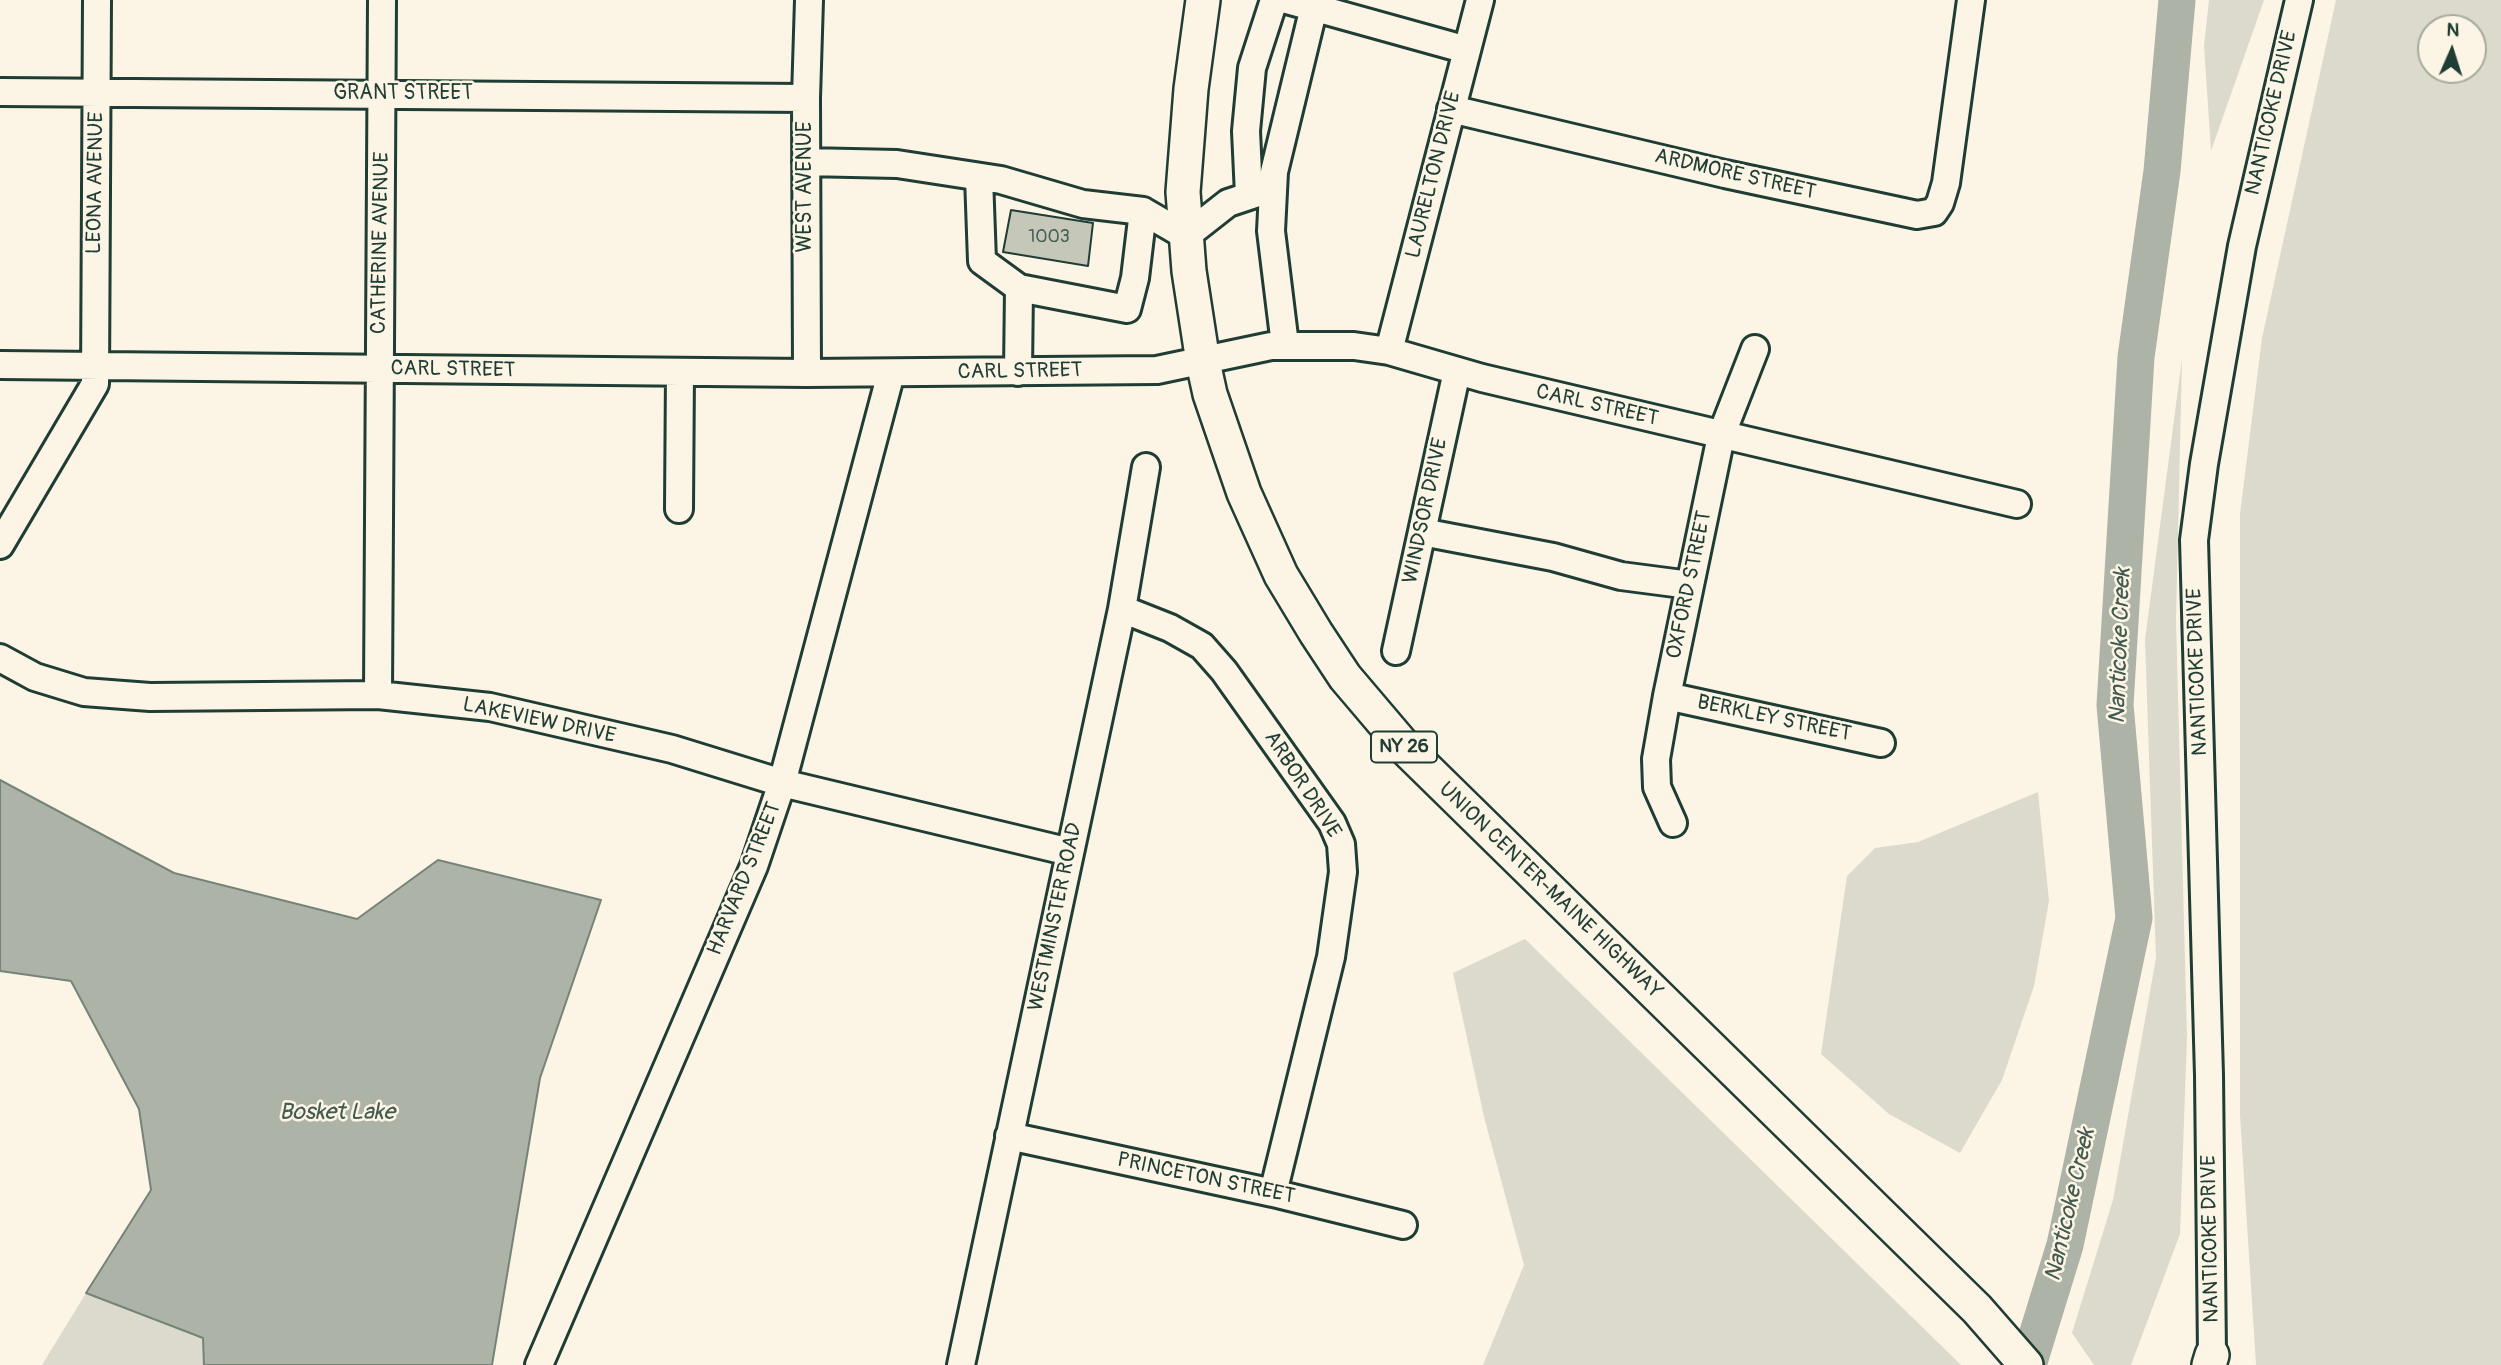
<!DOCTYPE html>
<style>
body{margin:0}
#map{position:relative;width:2501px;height:1365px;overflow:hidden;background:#fcf5e5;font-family:Pangolin,sans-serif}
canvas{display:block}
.north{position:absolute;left:2417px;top:14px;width:70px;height:70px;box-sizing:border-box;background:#fcf5e5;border:2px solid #a4ab9e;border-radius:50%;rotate:3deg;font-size:19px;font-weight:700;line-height:28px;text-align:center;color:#1f3d34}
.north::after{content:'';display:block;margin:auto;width:24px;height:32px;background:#1f3d34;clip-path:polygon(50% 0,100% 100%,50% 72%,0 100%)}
</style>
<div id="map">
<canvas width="2501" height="1365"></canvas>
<div class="north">N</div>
</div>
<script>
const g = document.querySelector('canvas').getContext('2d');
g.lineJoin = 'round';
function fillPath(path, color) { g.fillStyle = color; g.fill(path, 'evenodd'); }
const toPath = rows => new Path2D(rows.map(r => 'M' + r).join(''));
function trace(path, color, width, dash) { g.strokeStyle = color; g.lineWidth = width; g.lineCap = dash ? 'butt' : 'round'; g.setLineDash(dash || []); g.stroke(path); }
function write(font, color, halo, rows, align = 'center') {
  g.font = font + ' Pangolin,sans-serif'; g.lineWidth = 5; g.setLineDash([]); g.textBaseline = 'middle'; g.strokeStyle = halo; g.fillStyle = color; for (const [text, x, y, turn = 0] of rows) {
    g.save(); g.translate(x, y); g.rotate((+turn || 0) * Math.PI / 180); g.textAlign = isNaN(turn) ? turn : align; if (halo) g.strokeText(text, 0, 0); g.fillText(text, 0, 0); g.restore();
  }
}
const green = toPath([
 [2209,0,2264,0,2211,151,2204,45],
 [2336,0,2501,0,2501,1365,2256,1365,2240,1115,2240,514,2262,338],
 [2431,28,2473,28,2473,70,2431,70],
 [2182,359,2176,620,2187,1036,2180,1234,2131,1365,2094,1365,2072,1333,2113,1200,2156,958,2145,640],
 [2038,792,2049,901,2034,986,2002,1080,1960,1153,1889,1114,1821,1054,1847,876,1875,848,1918,842],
 [1525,939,1961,1365,1483,1365,1524,1265,1484,1117,1453,973],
 [86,1293,203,1338,204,1365,42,1365]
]);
const water = toPath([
 [0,780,174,873,357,919,438,860,601,900,540,1078,492,1365,204,1365,203,1338,86,1293,151,1190,139,1109,71,981,0,971,0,780]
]);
const river = toPath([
 [2028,1365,2065,1245,2134,918,2115,705,2136,357,2162,171,2177,0]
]);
const building = toPath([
 [1011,210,1093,223,1088,266,1003,252,1011,210]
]);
const minor = toPath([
 [1287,0,1467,50],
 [0,92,806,98],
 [1451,109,1725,174,1917,215,1934,212,1940,203,1946,183,1971,0],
 [806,162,897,164,1001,180,1083,204,1143,211,1186,236,1228,203,1273,188],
 [979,177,982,261,1019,288,1018,372],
 [1249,195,1246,131,1252,68,1274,0],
 [1019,288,1127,309,1135,278,1143,211],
 [1285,345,1271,231,1274,172,1314,7],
 [1389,351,1480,0],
 [0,365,807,373,1157,370,1271,346,1354,346,1389,351,1482,378,2017,504],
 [807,373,806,98,809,0],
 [679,509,680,372],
 [1422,532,1553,557,1621,576,1690,585],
 [0,545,95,384,97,0],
 [1122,609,1170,628,1202,646,1224,671,1332,823,1341,844,1343,872,1331,957,1273,1193],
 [1396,651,1457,371],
 [0,658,35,677,84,692,150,697,378,695,490,707,672,749,782,783,1070,852],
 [378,695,382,0],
 [1667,696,1881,743],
 [1673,823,1657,787,1656,759,1667,696,1721,436,1755,349],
 [1009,1136,1273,1193,1403,1225],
 [2212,1355,2209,1075,2194,540,2204,464,2242,246,2299,0],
 [539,1365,754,866,782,783,891,373],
 [961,1365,1122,609,1146,467]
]);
const major = toPath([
 [1203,0,1191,89,1183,192,1189,271,1203,362,1210,394,1244,493,1281,575,1316,633,1345,677,1407,750,1977,1309,2026,1365],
 [2209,1365,2212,1355]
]);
const numberNames = [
 ["1003",1049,237]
];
const shields = [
 [1404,747,66]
];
const shieldNames = [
 ["NY 26",1404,747]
];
const streetNames = [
 ["GRANT STREET",403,94],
 ["NANTICOKE DRIVE",2272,113,-77],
 ["LAURELTON DRIVE",1434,175,-76],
 ["ARDMORE STREET",1735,175,13],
 ["LEONA AVENUE",96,183,-89],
 ["WEST AVENUE",806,187,-90],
 ["CATHERINE AVENUE",381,243,-89],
 ["CARL STREET",453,370,1],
 ["CARL STREET",1020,372,-1],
 ["CARL STREET",1597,406,13],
 ["WINDSOR DRIVE",1426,511,-78],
 ["OXFORD STREET",1690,585,-78],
 ["NANTICOKE DRIVE",2198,672,-92],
 ["BERKLEY STREET",1774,719,12],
 ["LAKEVIEW DRIVE",539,721,12],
 ["ARBOR DRIVE",1302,785,57],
 ["HARVARD STREET",745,879,-68],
 ["UNION CENTER-MAINE HIGHWAY",1550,891,44],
 ["WESTMINSTER ROAD",1056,917,-78],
 ["PRINCETON STREET",1206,1179,12],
 ["NANTICOKE DRIVE",2211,1239,-91]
];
const waterNames = [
 ["Nanticoke Creek",2121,646,-88],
 ["Bosket Lake",337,1113],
 ["Nanticoke Creek",2071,1205,-77]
];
fillPath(green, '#dcdacc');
fillPath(water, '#aeb3a7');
trace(water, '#758479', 2);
trace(river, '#aeb3a7', 37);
fillPath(building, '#c5c7b9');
trace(building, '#1f3d34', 2);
trace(minor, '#1f3d34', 32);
trace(major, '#1f3d34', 38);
trace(minor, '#fcf5e5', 26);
trace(major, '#fcf5e5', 33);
write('18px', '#486055', null, numberNames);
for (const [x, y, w] of shields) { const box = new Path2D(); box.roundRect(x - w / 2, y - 15.5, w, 31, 5); g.fillStyle = '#fcf5e5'; g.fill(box); trace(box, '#1f3d34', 2); }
write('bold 19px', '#1f3d34', null, shieldNames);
write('21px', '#1f3d34', '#fcf5e5', streetNames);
write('italic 23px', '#435a51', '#fcf5e5', waterNames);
</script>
